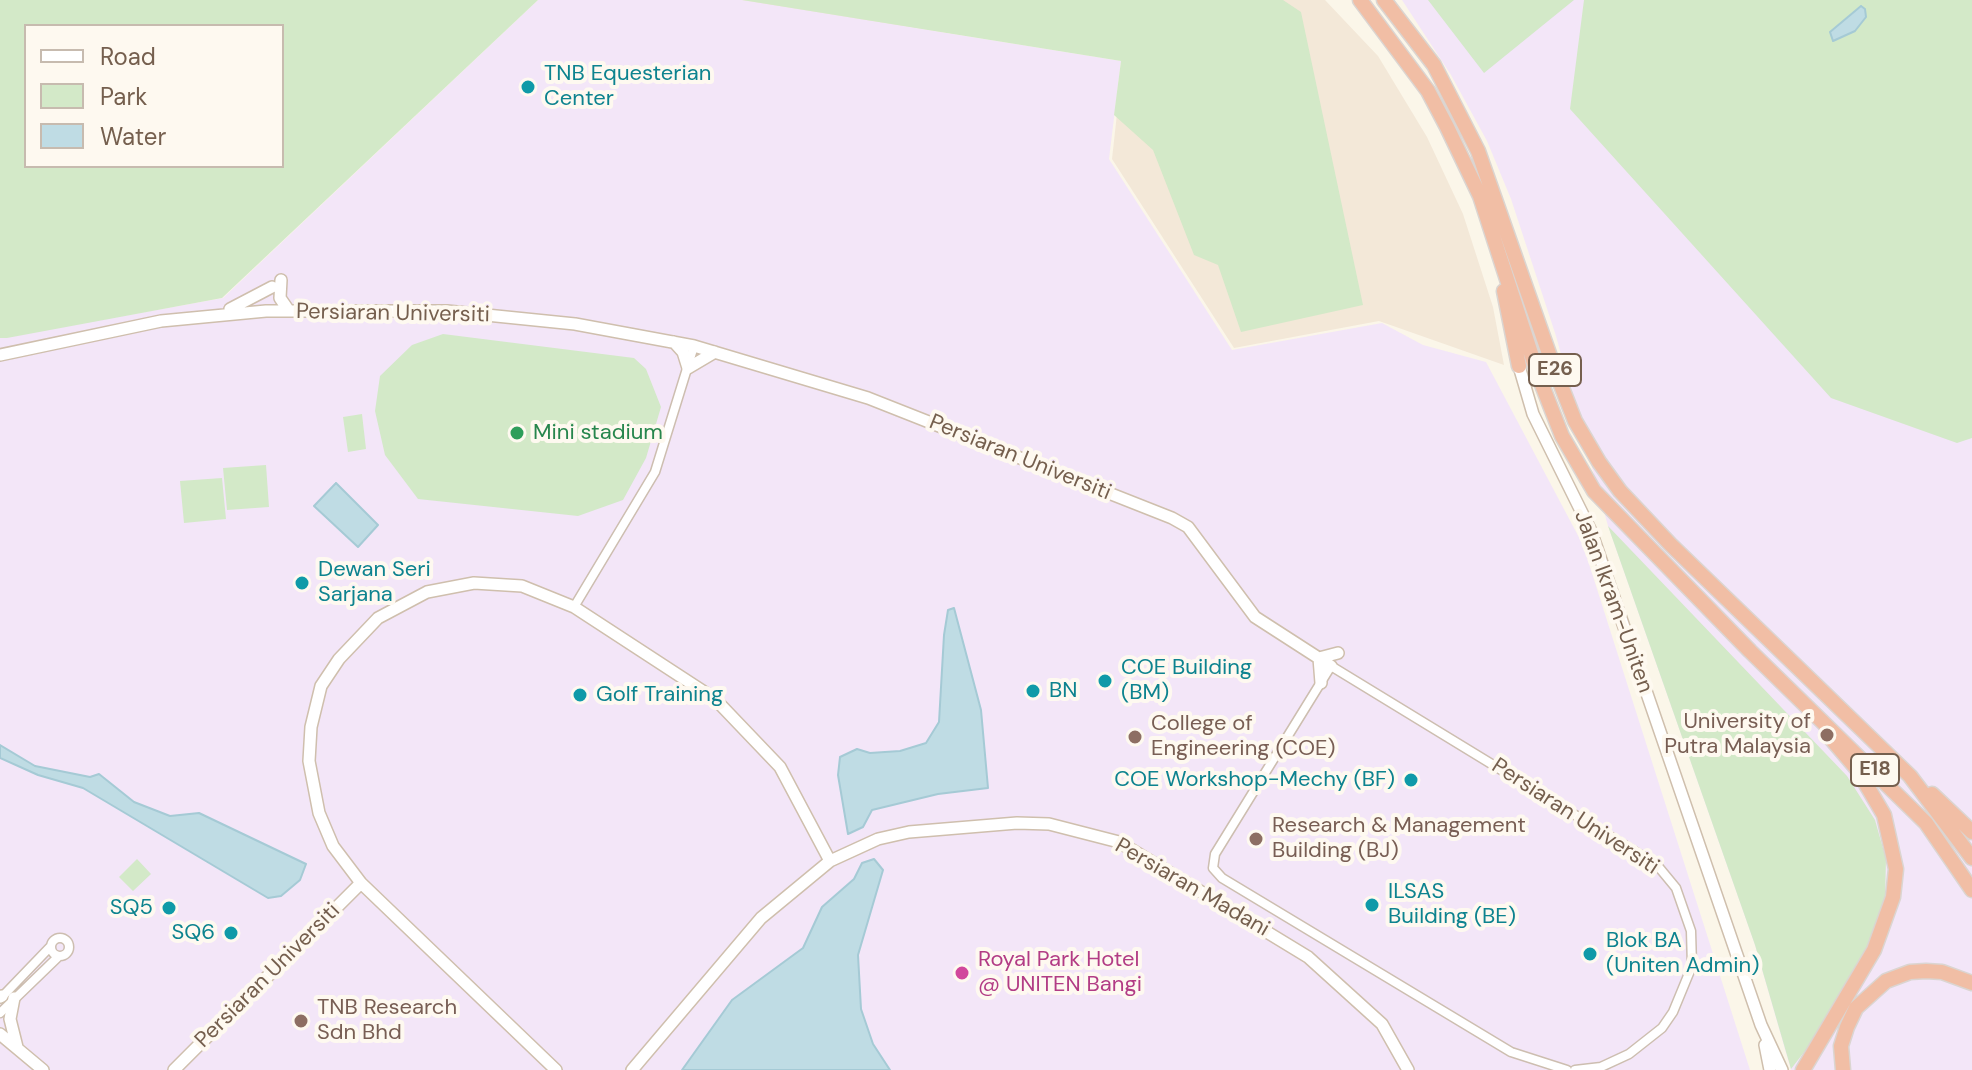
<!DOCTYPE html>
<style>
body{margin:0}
#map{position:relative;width:1972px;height:1070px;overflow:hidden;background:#fbf6e9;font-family:"DM Sans",sans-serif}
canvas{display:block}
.legend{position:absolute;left:24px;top:24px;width:260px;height:144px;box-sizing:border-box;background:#fef9f0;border:2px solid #c7bbaf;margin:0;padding:10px 14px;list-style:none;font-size:24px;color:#755f4e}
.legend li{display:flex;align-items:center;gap:16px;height:40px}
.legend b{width:40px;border:2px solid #c7bbaf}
</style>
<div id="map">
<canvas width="1972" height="1070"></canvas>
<ul class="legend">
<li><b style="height:10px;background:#fff"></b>Road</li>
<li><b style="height:22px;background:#d3e9c8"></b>Park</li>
<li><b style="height:22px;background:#bfdce4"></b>Water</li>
</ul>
</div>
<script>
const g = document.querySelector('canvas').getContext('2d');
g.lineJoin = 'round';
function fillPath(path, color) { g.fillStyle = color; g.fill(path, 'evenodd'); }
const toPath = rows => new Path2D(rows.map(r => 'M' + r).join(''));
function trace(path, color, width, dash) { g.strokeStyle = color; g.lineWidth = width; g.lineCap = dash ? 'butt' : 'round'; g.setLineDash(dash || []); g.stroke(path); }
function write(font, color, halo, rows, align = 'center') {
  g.font = font + ' "DM Sans",sans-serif'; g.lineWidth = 8; g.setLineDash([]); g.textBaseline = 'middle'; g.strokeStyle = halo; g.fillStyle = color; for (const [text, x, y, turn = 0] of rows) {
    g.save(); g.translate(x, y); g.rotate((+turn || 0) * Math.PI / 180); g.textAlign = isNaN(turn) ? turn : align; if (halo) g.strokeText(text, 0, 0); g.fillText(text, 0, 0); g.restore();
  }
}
const residential = toPath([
 [726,0,1325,0,1378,56,1427,137,1463,214,1493,307,1504,365,1379,321,1234,348,1112,159,1123,59]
]);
const education = toPath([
 [538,0,742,0,1121,61,1109,159,1232,350,1382,323,1423,345,1486,362,1583,545,1750,1070,0,1070,0,338,223,298],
 [1402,0,1972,0,1972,1070,1791,1070,1755,945,1608,526,1556,336,1511,199,1487,141,1451,75]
]);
const green = toPath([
 [0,0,538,0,222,298,7,338,0,338],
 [26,26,282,26,282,166,26,166],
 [742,0,1283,0,1301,12,1363,305,1241,332,1218,265,1194,255,1153,150,1114,115,1121,61],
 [1428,0,1574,0,1484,73],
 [1584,0,1972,0,1972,438,1957,443,1831,398,1570,109],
 [443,334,634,358,646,369,661,407,646,458,623,500,578,516,418,499,385,455,375,411,380,376,412,345],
 [362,414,366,449,348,452,343,417],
 [266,465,269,507,227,510,223,468],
 [222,478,226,519,184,523,180,481],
 [1608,526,1847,776,1875,820,1886,859,1885,900,1876,934,1815,1038,1791,1069,1755,945],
 [137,859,151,874,133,891,119,877]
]);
const water = toPath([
 [1861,6,1865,9,1866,17,1855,31,1833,41,1830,32,1861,6],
 [336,483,378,525,358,547,314,506,336,483],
 [954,608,981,710,988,788,938,794,872,810,863,827,848,834,838,775,840,757,857,749,870,753,900,751,926,743,939,722,944,635,948,610,954,608],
 [0,745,35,766,90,777,99,774,134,802,170,816,199,813,306,864,300,880,281,896,268,898,83,788,38,775,0,758,0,745],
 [874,859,883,870,858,955,861,1009,873,1044,890,1070,682,1070,732,1000,803,948,822,907,854,879,862,863,874,859]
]);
const street = toPath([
 [574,607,655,472,694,346],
 '51 947a9 9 0 1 1 18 0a9 9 0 1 1-18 0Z',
 [1,998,50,947],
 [0,1013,58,957],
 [1567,1070,1511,1052,1222,878,1213,868,1215,854,1331,666,1657,865,1676,888,1691,931,1692,966,1673,1012,1662,1028,1629,1054,1601,1067,1575,1070]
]);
const secondary = toPath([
 [281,280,280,298,289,311],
 [230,309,272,287],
 [674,342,683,352,688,368,715,352],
 [0,355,161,321,266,311,447,311,575,324,694,346,868,398,1172,518,1188,527,1255,617,1331,666],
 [1519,366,1533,414,1591,531,1761,1025,1782,1070],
 [1319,658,1321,683],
 [1319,658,1338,653],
 [0,997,2,996],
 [14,998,10,1019,17,1047],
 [0,1034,43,1070],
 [1765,1045,1770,1070],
 [174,1070,361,883],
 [556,1070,361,883,333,846,319,813,309,761,311,727,321,686,339,659,378,618,427,592,474,583,522,586,574,607,715,699,780,767,830,861],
 [632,1070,761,918,830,861,878,839,909,832,1017,823,1049,824,1119,842,1308,957,1382,1024,1408,1070]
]);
const highway = toPath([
 [1360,0,1428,91,1447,127,1480,196,1537,372,1562,436,1594,491,1750,651,1926,823,1972,890],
 [1384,0,1434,65,1478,151,1553,365,1575,421,1599,462,1620,491,1670,544,1910,776,1972,858],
 [1504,291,1519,366],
 [1932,794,1972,832],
 [1803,1070,1874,950,1893,897,1896,869,1884,815,1857,769,1828,735],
 [1843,1070,1841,1046,1847,1027,1856,1008,1886,981,1910,972,1926,971,1942,972,1972,983]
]);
const markers = [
 [528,87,8,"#0f9aa8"],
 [517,433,8,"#2e9e5b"],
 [302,583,8,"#0f9aa8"],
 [1105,681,8,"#0f9aa8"],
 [1033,691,8,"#0f9aa8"],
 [580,695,8,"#0f9aa8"],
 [1827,735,8,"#8d6e63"],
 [1135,737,8,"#8d6e63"],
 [1411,780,8,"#0f9aa8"],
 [1256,839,8,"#8d6e63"],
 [1372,905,8,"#0f9aa8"],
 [169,908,8,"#0f9aa8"],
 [231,933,8,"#0f9aa8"],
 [1590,954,8,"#0f9aa8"],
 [962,973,8,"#d1479c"],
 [301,1021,8,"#8d6e63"]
];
const shields = [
 [1555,370,52],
 [1875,770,48]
];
const shieldNames = [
 ["E26",1555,370],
 ["E18",1875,770]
];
const cultureNames = [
 ["TNB Equesterian",544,74],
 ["Center",544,99],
 ["Dewan Seri",318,570],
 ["Sarjana",318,595],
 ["COE Building",1121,668],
 ["(BM)",1121,693],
 ["BN",1049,691],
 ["Golf Training",596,695],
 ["COE Workshop-Mechy (BF)",1395,780,"right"],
 ["ILSAS",1388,892],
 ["Building (BE)",1388,917],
 ["SQ5",153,908,"right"],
 ["SQ6",215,933,"right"],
 ["Blok BA",1606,941],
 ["(Uniten Admin)",1606,966]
];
const streetNames = [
 ["Persiaran Universiti",393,314,1],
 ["Persiaran Universiti",1020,458,22],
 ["Jalan Ikram-Uniten",1613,602,70],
 ["Persiaran Universiti",1575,817,33],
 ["Persiaran Madani",1192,888,30],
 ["Persiaran Universiti",268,976,-45]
];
const leisureNames = [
 ["Mini stadium",533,433]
];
const educationNames = [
 ["University of",1811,722,"right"],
 ["Putra Malaysia",1811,747,"right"],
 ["College of",1151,724],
 ["Engineering (COE)",1151,749],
 ["Research & Management",1272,826],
 ["Building (BJ)",1272,851],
 ["TNB Research",317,1008],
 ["Sdn Bhd",317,1033]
];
const hotelNames = [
 ["Royal Park Hotel",978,960],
 ["@ UNITEN Bangi",978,985]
];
fillPath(residential, '#f3e8d8');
fillPath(education, '#f3e6f8');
fillPath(green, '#d3e9c8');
fillPath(water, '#bfdce4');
trace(water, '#a5cad5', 2);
trace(street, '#cdbeb0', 11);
trace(secondary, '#cfbfad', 14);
trace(highway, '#dbd5d1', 17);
trace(street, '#fff', 8);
trace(secondary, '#fff', 11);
trace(highway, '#f1bea5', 14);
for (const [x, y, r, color] of markers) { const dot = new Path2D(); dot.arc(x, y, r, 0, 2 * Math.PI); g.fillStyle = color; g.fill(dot); trace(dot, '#fef9f0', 3); }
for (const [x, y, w] of shields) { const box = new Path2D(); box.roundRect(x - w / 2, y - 16, w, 32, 6); g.fillStyle = '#fef9f0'; g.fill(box); trace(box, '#755f4e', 2); }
write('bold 20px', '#755f4e', null, shieldNames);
write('22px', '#0d838f', '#fef9f0', cultureNames, 'left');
write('22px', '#755f4e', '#fef9f0', streetNames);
write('22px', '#27864d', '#fef9f0', leisureNames, 'left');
write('22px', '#785e54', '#fef9f0', educationNames, 'left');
write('22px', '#b23c85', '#fef9f0', hotelNames, 'left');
</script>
